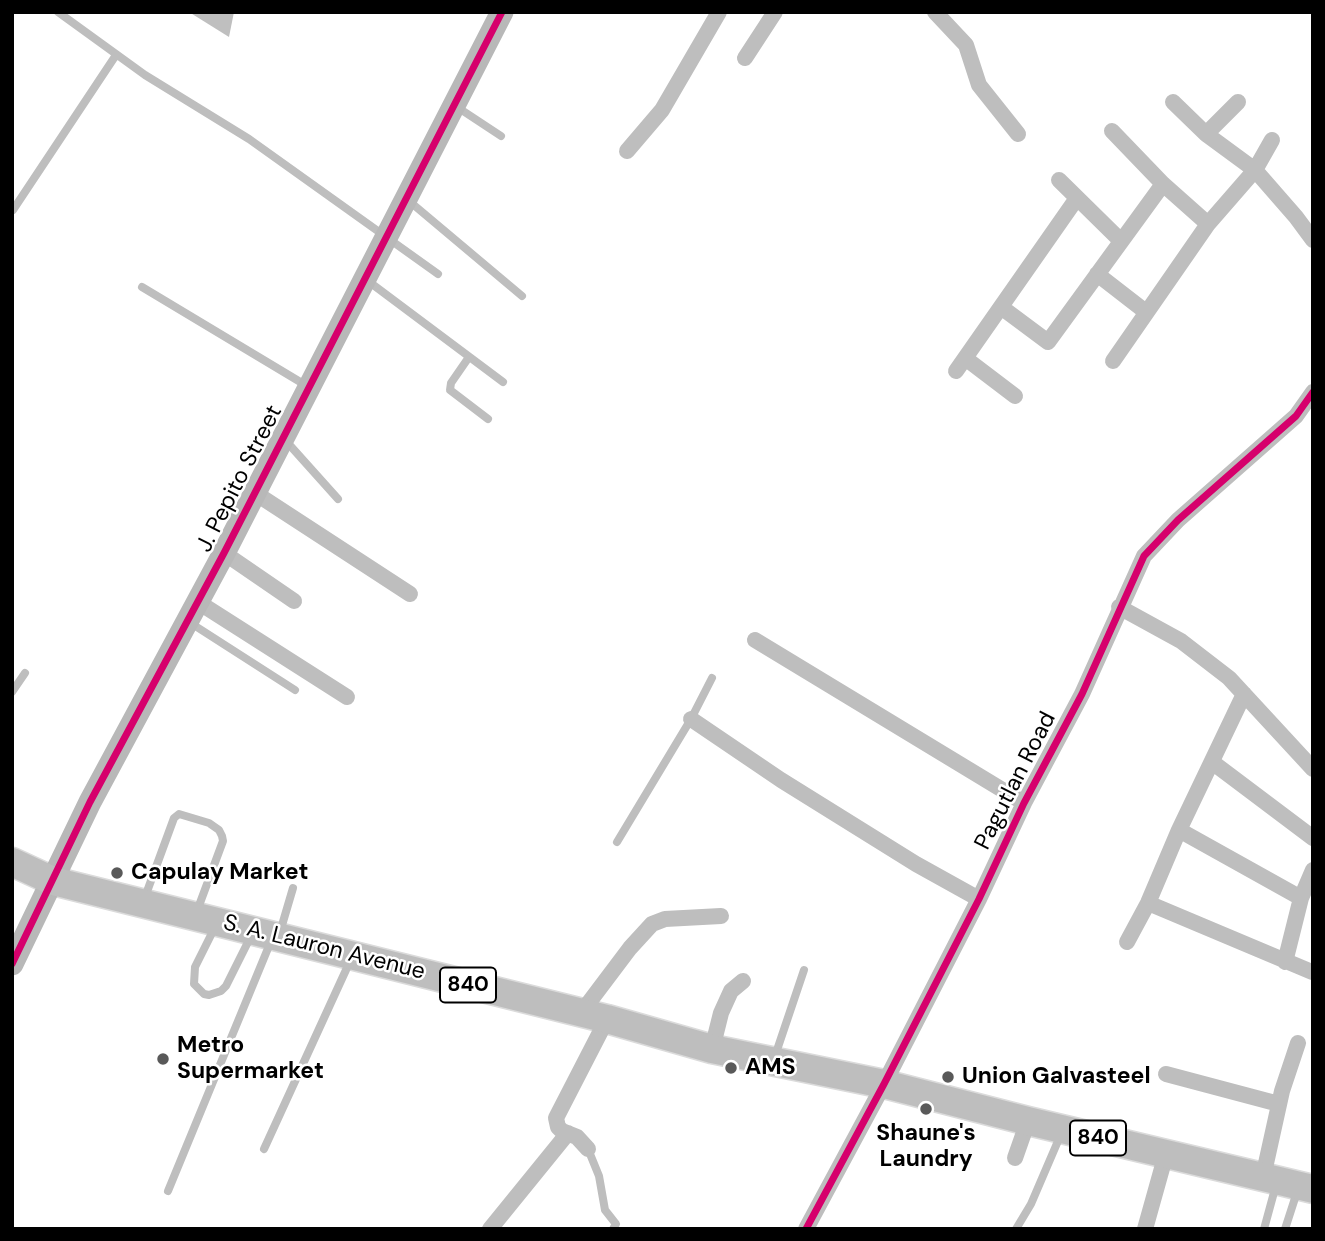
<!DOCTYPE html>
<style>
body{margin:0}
#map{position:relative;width:1325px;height:1241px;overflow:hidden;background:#fff;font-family:"DM Sans",sans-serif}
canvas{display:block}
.frame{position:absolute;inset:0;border:14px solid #000;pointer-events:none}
</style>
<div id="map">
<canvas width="1325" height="1241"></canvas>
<div class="frame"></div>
</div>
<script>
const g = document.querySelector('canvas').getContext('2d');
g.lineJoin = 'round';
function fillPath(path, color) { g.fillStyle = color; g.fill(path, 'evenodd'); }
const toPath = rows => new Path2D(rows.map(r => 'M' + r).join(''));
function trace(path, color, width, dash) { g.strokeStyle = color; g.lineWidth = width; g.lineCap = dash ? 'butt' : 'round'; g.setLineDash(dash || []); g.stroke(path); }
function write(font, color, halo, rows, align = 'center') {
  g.font = font + ' "DM Sans",sans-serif'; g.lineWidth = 5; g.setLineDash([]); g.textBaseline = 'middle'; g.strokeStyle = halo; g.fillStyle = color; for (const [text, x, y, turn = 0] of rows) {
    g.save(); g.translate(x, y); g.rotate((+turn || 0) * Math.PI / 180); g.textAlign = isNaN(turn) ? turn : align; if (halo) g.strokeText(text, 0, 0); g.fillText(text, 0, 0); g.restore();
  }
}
const water = toPath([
 [189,12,234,12,229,37]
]);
const lane = toPath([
 [58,12,145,75,249,139,438,274],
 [457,107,501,136],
 [409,201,522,296],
 [13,210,116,55],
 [368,281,503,382],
 [142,287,307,386],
 [469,357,451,383,450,390,488,419],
 [286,441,338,499],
 [189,622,295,690],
 [12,692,25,673],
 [617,842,691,719,712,678],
 [145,897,174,818,179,814,209,823,219,830,222,836,223,841,197,911],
 [215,927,195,967,194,984,204,994,209,995,221,991,226,986,252,934],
 [280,932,293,888],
 [775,1056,804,970],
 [264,1149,351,959],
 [588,1149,599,1176,605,1210,616,1224,613,1229],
 [168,1191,271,941],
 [1016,1229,1031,1204,1061,1134],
 [1264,1229,1276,1185],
 [1285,1229,1297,1192]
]);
const street = toPath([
 [935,12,966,45,979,85,1018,134],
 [745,58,775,12],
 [1173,102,1206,134,1255,170,1296,217,1313,240],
 [1112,131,1163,184,1208,224],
 [1206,134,1238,102],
 [627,151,662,110,719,12],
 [1059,180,1121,241],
 [1097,274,1146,312],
 [1001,307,1048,342,1163,184],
 [965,358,1015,396],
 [1113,361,1208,224,1255,170,1272,140],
 [956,371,1077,198],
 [255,493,410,594],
 [224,553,294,601],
 [198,602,347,697],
 [1119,607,1181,641,1229,678,1313,769],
 [755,640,1024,803],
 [691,719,781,780,916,864,979,899],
 [1212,762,1313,838],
 [1179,830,1301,898],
 [1148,903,1312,972],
 [1127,942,1148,903,1179,830,1244,694],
 [1285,962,1301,898,1313,870],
 [581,1013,630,948,652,924,665,919,721,916],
 [712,1049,721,1013,731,991,743,981],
 [1166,1074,1279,1104],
 [588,1149,577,1137,562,1131,558,1127,556,1118,607,1019],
 [1015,1158,1028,1121],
 [1263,1177,1282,1091,1298,1043],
 [490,1229,568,1133],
 [806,1229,884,1084,979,899,1024,803,1082,694,1144,556,1178,520,1296,416,1313,392],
 [1145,1229,1166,1154]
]);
const secondary = toPath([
 [12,964,90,802,224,553,502,12]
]);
const highway = toPath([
 [12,862,53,881,607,1019,712,1049,884,1084,1028,1121,1313,1189]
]);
const cycleway = toPath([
 [12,964,90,802,224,553,502,12],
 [806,1229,884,1084,979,899,1024,803,1082,694,1144,556,1178,520,1296,416,1313,392]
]);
const markers = [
 [117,873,7,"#595959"],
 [163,1059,7,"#595959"],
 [731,1068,7,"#595959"],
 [948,1077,7,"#595959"],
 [926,1109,7,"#595959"]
];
const shields = [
 [468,985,56],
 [1098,1138,56]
];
const shieldNames = [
 ["840",468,985],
 ["840",1098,1138]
];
const streetNames = [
 ["J. Pepito Street",240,479,-63],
 ["Pagutlan Road",1016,781,-63],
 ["S. A. Lauron Avenue",324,948,14]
];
const poiNames = [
 ["Capulay Market",131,873],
 ["Metro",177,1046],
 ["Supermarket",177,1072],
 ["AMS",745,1068],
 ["Union Galvasteel",962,1077],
 ["Shaune's",926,1134,"center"],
 ["Laundry",926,1160,"center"]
];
fillPath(water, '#bfbfbf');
trace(highway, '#dbdbdb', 31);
trace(lane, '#bebebe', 8);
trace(street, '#bebebe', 16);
trace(secondary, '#b8b8b8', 23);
trace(highway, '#bebebe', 28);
trace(cycleway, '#d6006c', 7);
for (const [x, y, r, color] of markers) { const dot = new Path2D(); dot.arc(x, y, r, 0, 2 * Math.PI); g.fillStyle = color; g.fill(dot); trace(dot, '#fff', 2.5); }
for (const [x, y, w] of shields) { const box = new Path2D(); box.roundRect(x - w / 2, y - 17.5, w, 35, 5); g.fillStyle = '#fff'; g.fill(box); trace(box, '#000', 2); }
write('bold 21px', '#000', null, shieldNames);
write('23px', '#000', '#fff', streetNames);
write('bold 23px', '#000', '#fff', poiNames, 'left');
</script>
